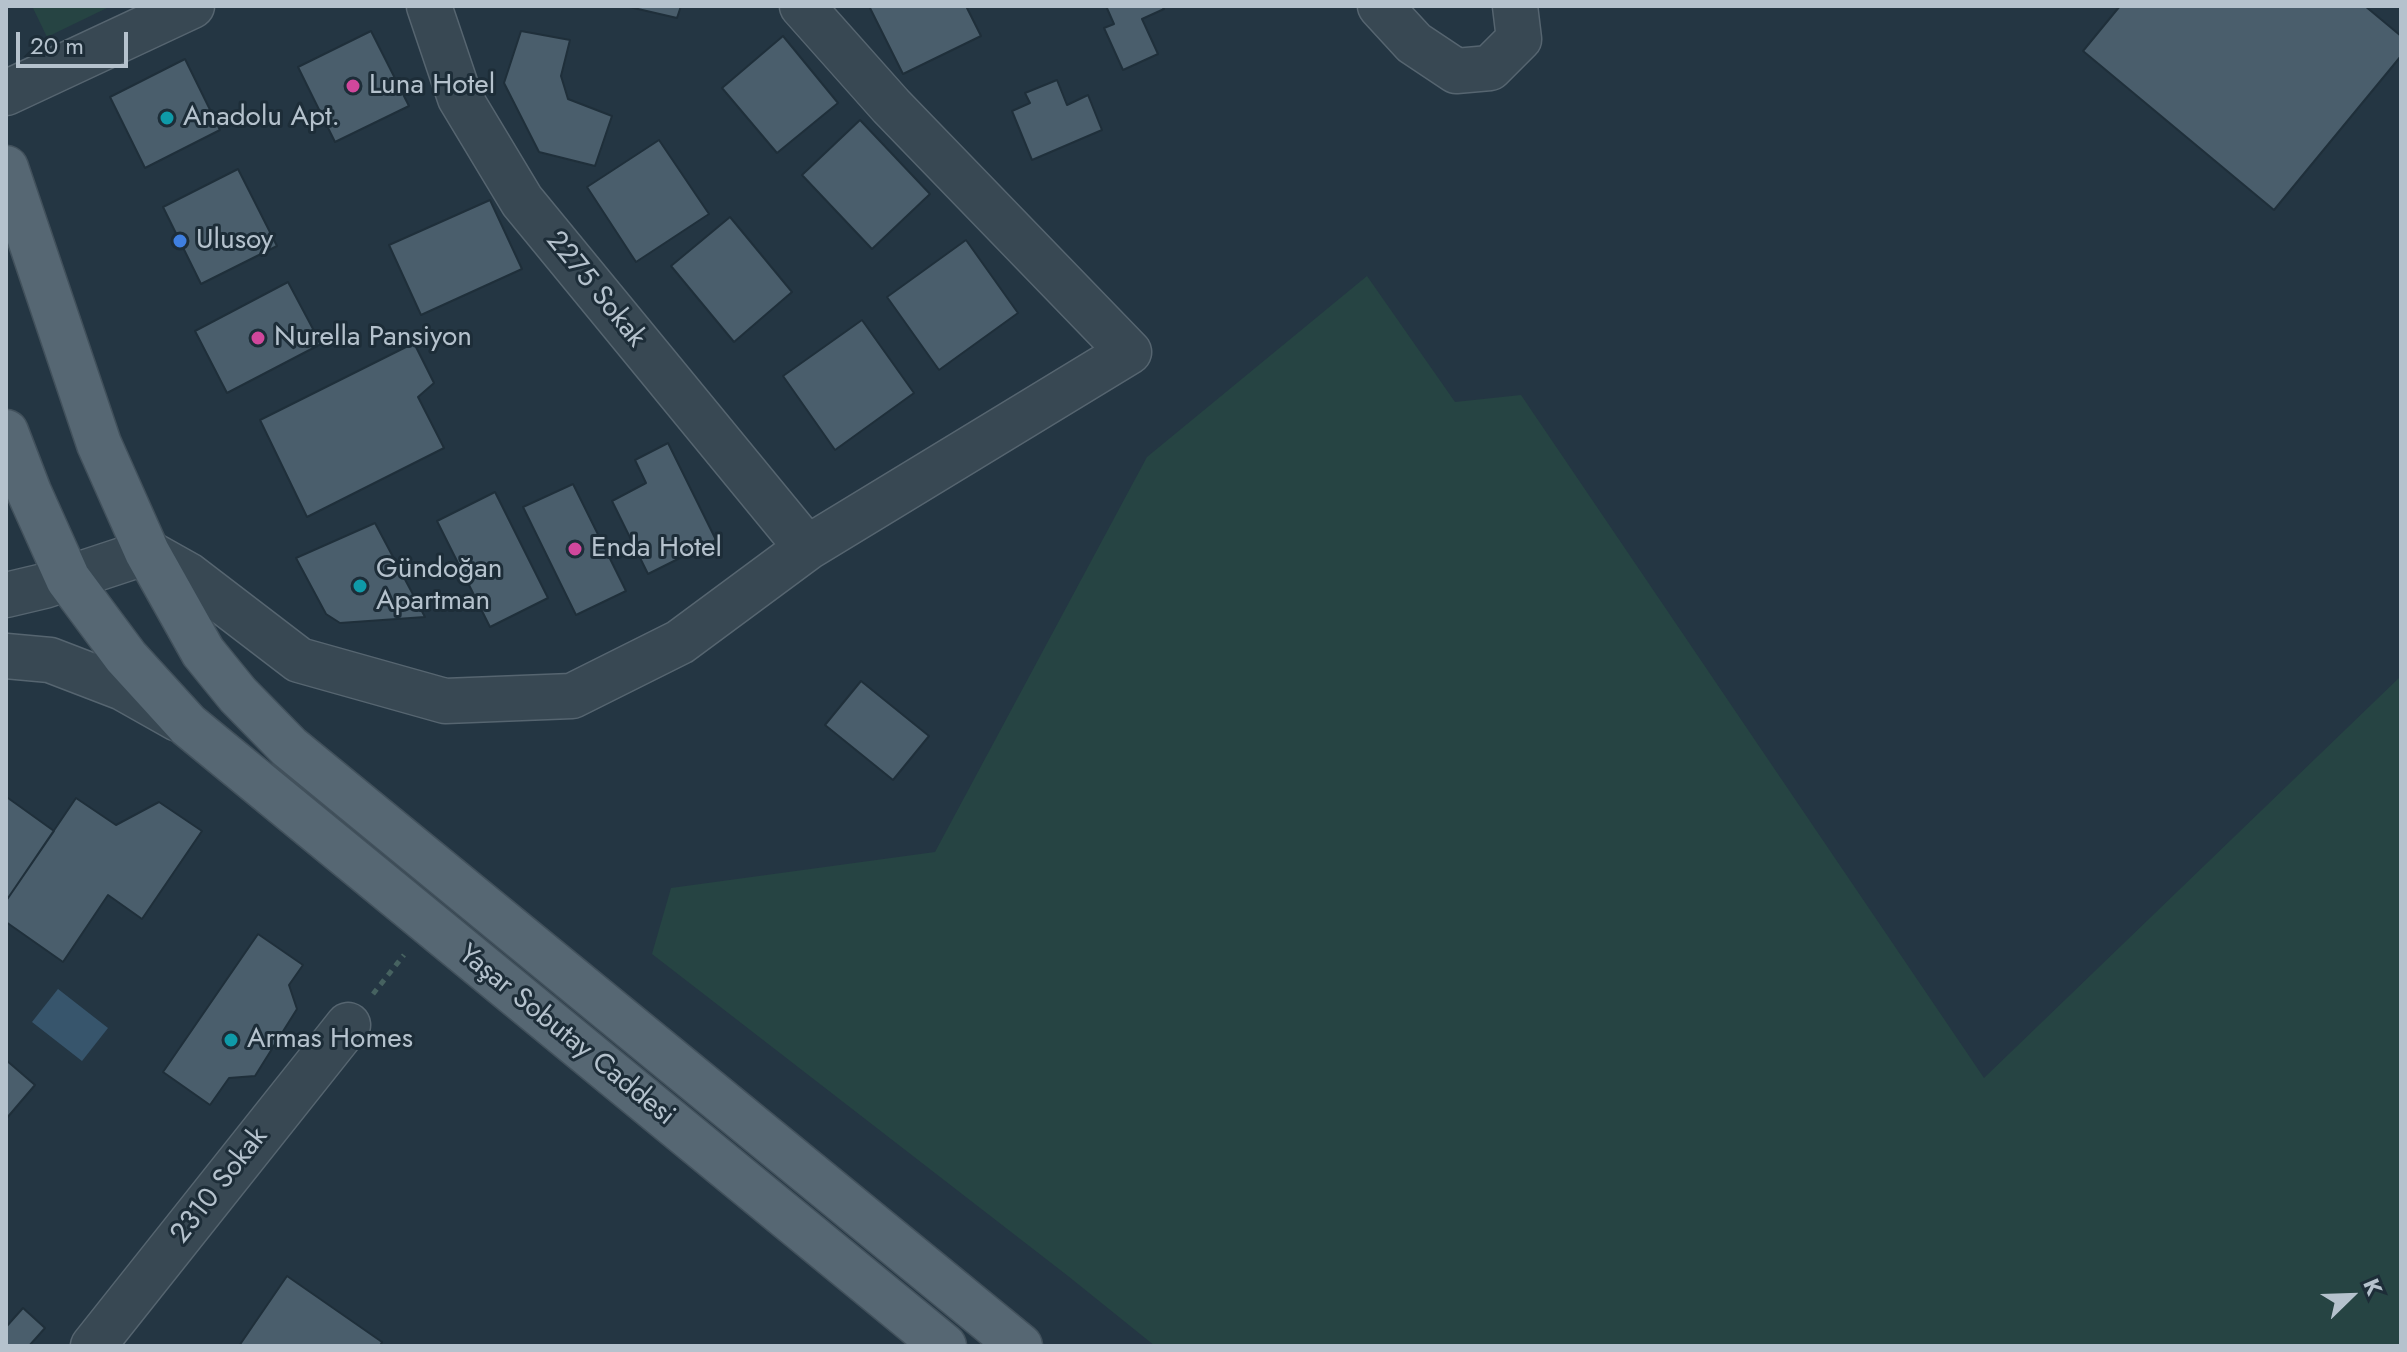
<!DOCTYPE html>
<meta charset="utf-8">
<style>
body{margin:0}
#map{position:relative;width:2407px;height:1352px;overflow:hidden;background:#243643;font-family:Jost,sans-serif}
canvas{display:block}
.frame{position:absolute;inset:0;border:8px solid #b5c2cd;pointer-events:none}
.north{position:absolute;left:2311px;top:1256px;width:80px;height:80px;-webkit-text-stroke:6px #1d2d38;paint-order:stroke;rotate:67deg;font-size:22px;font-weight:700;line-height:32px;text-align:center;color:#b5c2cd}
.north::after{content:'';display:block;margin:auto;width:28px;height:36px;background:#b5c2cd;clip-path:polygon(50% 0,100% 100%,50% 72%,0 100%)}
.scale{position:absolute;left:16px;top:32px;width:112px;height:36px;box-sizing:border-box;border:4px solid #b5c2cd;border-top:0;padding-left:10px;font-size:24px;line-height:28px;white-space:nowrap;color:#b5c2cd;-webkit-text-stroke:6px #1d2d38;paint-order:stroke}
</style>
<div id="map">
<canvas width="2407" height="1352"></canvas>
<div class="frame"></div>
<div class="north">K</div>
<div class="scale">20 m</div>
</div>
<script>
const g = document.querySelector('canvas').getContext('2d');
g.lineJoin = 'round';
function fillPath(path, color) { g.fillStyle = color; g.fill(path, 'evenodd'); }
const toPath = rows => new Path2D(rows.map(r => 'M' + r).join(''));
function trace(path, color, width, dash) { g.strokeStyle = color; g.lineWidth = width; g.lineCap = dash ? 'butt' : 'round'; g.setLineDash(dash || []); g.stroke(path); }
function write(font, color, halo, rows, align = 'center') {
  g.font = font + ' Jost,sans-serif'; g.lineWidth = 6; g.setLineDash([]); g.textBaseline = 'middle'; g.strokeStyle = halo; g.fillStyle = color; for (const [text, x, y, turn = 0] of rows) {
    g.save(); g.translate(x, y); g.rotate((+turn || 0) * Math.PI / 180); g.textAlign = isNaN(turn) ? turn : align; if (halo) g.strokeText(text, 0, 0); g.fillText(text, 0, 0); g.restore();
  }
}
const green = toPath([
 [32,6,111,6,47,37],
 [1367,276,1455,402,1521,395,1984,1078,2401,676,2401,1346,1155,1346,1068,1276,652,954,671,888,935,852,1147,457]
]);
const water = toPath([
 [58,989,108,1028,82,1061,32,1022]
]);
const building = toPath([
 [625,6,681,6,677,18,625,6],
 [869,6,966,6,981,36,903,74,869,6],
 [1106,6,1162,6,1164,9,1142,19,1158,54,1123,70,1104,28,1114,24,1106,6],
 [2120,6,2365,6,2401,36,2401,56,2274,210,2083,51,2120,6],
 [371,31,409,106,335,142,298,67,371,31],
 [521,31,570,40,561,76,568,99,612,116,595,166,539,152,504,83,521,31],
 [783,36,838,103,777,153,722,88,783,36],
 [185,59,220,130,145,168,110,97,185,59],
 [1057,80,1067,105,1088,95,1102,130,1032,160,1012,111,1030,103,1025,93,1057,80],
 [860,120,930,194,872,249,802,175,860,120],
 [659,140,709,214,636,262,587,187,659,140],
 [238,169,277,246,201,284,163,207,238,169],
 [490,200,522,269,421,315,389,245,490,200],
 [730,217,792,292,734,342,671,266,730,217],
 [966,240,1018,313,939,370,887,297,966,240],
 [288,282,321,344,227,393,195,331,288,282],
 [862,320,914,393,835,450,783,376,862,320],
 [414,343,434,383,418,397,444,448,307,517,260,420,414,343],
 [668,443,716,540,648,574,612,501,646,483,635,460,668,443],
 [573,484,626,591,576,615,523,507,573,484],
 [495,492,548,598,490,627,437,521,495,492],
 [375,523,425,617,340,623,326,614,296,558,375,523],
 [861,681,929,736,893,780,825,725,861,681],
 [8,798,54,831,6,901,6,800,8,798],
 [76,798,116,825,159,802,202,831,142,919,108,895,63,962,6,922,6,901,76,798],
 [258,934,303,965,289,985,297,1009,255,1076,229,1078,210,1105,163,1072,258,934],
 [6,1060,35,1085,6,1119,6,1060],
 [287,1276,382,1342,380,1346,239,1346,287,1276],
 [23,1308,45,1328,29,1346,6,1346,6,1327,23,1308]
]);
const path = toPath([
 [373,994,404,955]
]);
const minor = toPath([
 [429,6,460,98,522,201,807,548],
 [1380,6,1414,43,1456,71,1490,68,1519,39,1515,6],
 [6,93,192,6],
 [6,595,44,586,147,552,188,575,299,660,445,701,572,696,680,642,807,548,1129,352,891,106,802,6],
 [6,656,50,660,123,688,178,719],
 [93,1346,348,1025]
]);
const major = toPath([
 [6,168,99,444,147,552,203,652,238,695,289,747,1020,1346],
 [6,432,29,492,68,579,126,657,188,725,944,1346]
]);
const markers = [
 [353,86,8,"#d1479c"],
 [167,118,8,"#0f9aa8"],
 [180,241,8,"#3f7fe0"],
 [258,338,8,"#d1479c"],
 [575,549,8,"#d1479c"],
 [360,586,8,"#0f9aa8"],
 [231,1040,8,"#0f9aa8"]
];
const poiNames = [
 ["Luna Hotel",369,86],
 ["Anadolu Apt.",183,118],
 ["Ulusoy",196,241],
 ["Nurella Pansiyon",274,338],
 ["Enda Hotel",591,549],
 ["Gündoğan",376,570],
 ["Apartman",376,602],
 ["Armas Homes",247,1040]
];
const streetNames = [
 ["2275 Sokak",595,290,51],
 ["Yaşar Sobutay Caddesi",566,1036,39],
 ["2310 Sokak",220,1186,-52]
];
fillPath(green, '#264443');
fillPath(water, '#37556c');
fillPath(building, '#4a5e6c');
trace(building, '#1f2f3a', 2);
trace(minor, '#566570', 47);
trace(major, '#42515c', 47);
trace(path, '#466260', 5, [6, 6]);
trace(minor, '#384853', 44);
trace(major, '#566773', 44);
for (const [x, y, r, color] of markers) { const dot = new Path2D(); dot.arc(x, y, r, 0, 2 * Math.PI); g.fillStyle = color; g.fill(dot); trace(dot, '#1d2d38', 3); }
write('28px', '#b5c2cd', '#1d2d38', poiNames, 'left');
write('28px', '#b5c2cd', '#1d2d38', streetNames);
</script>
